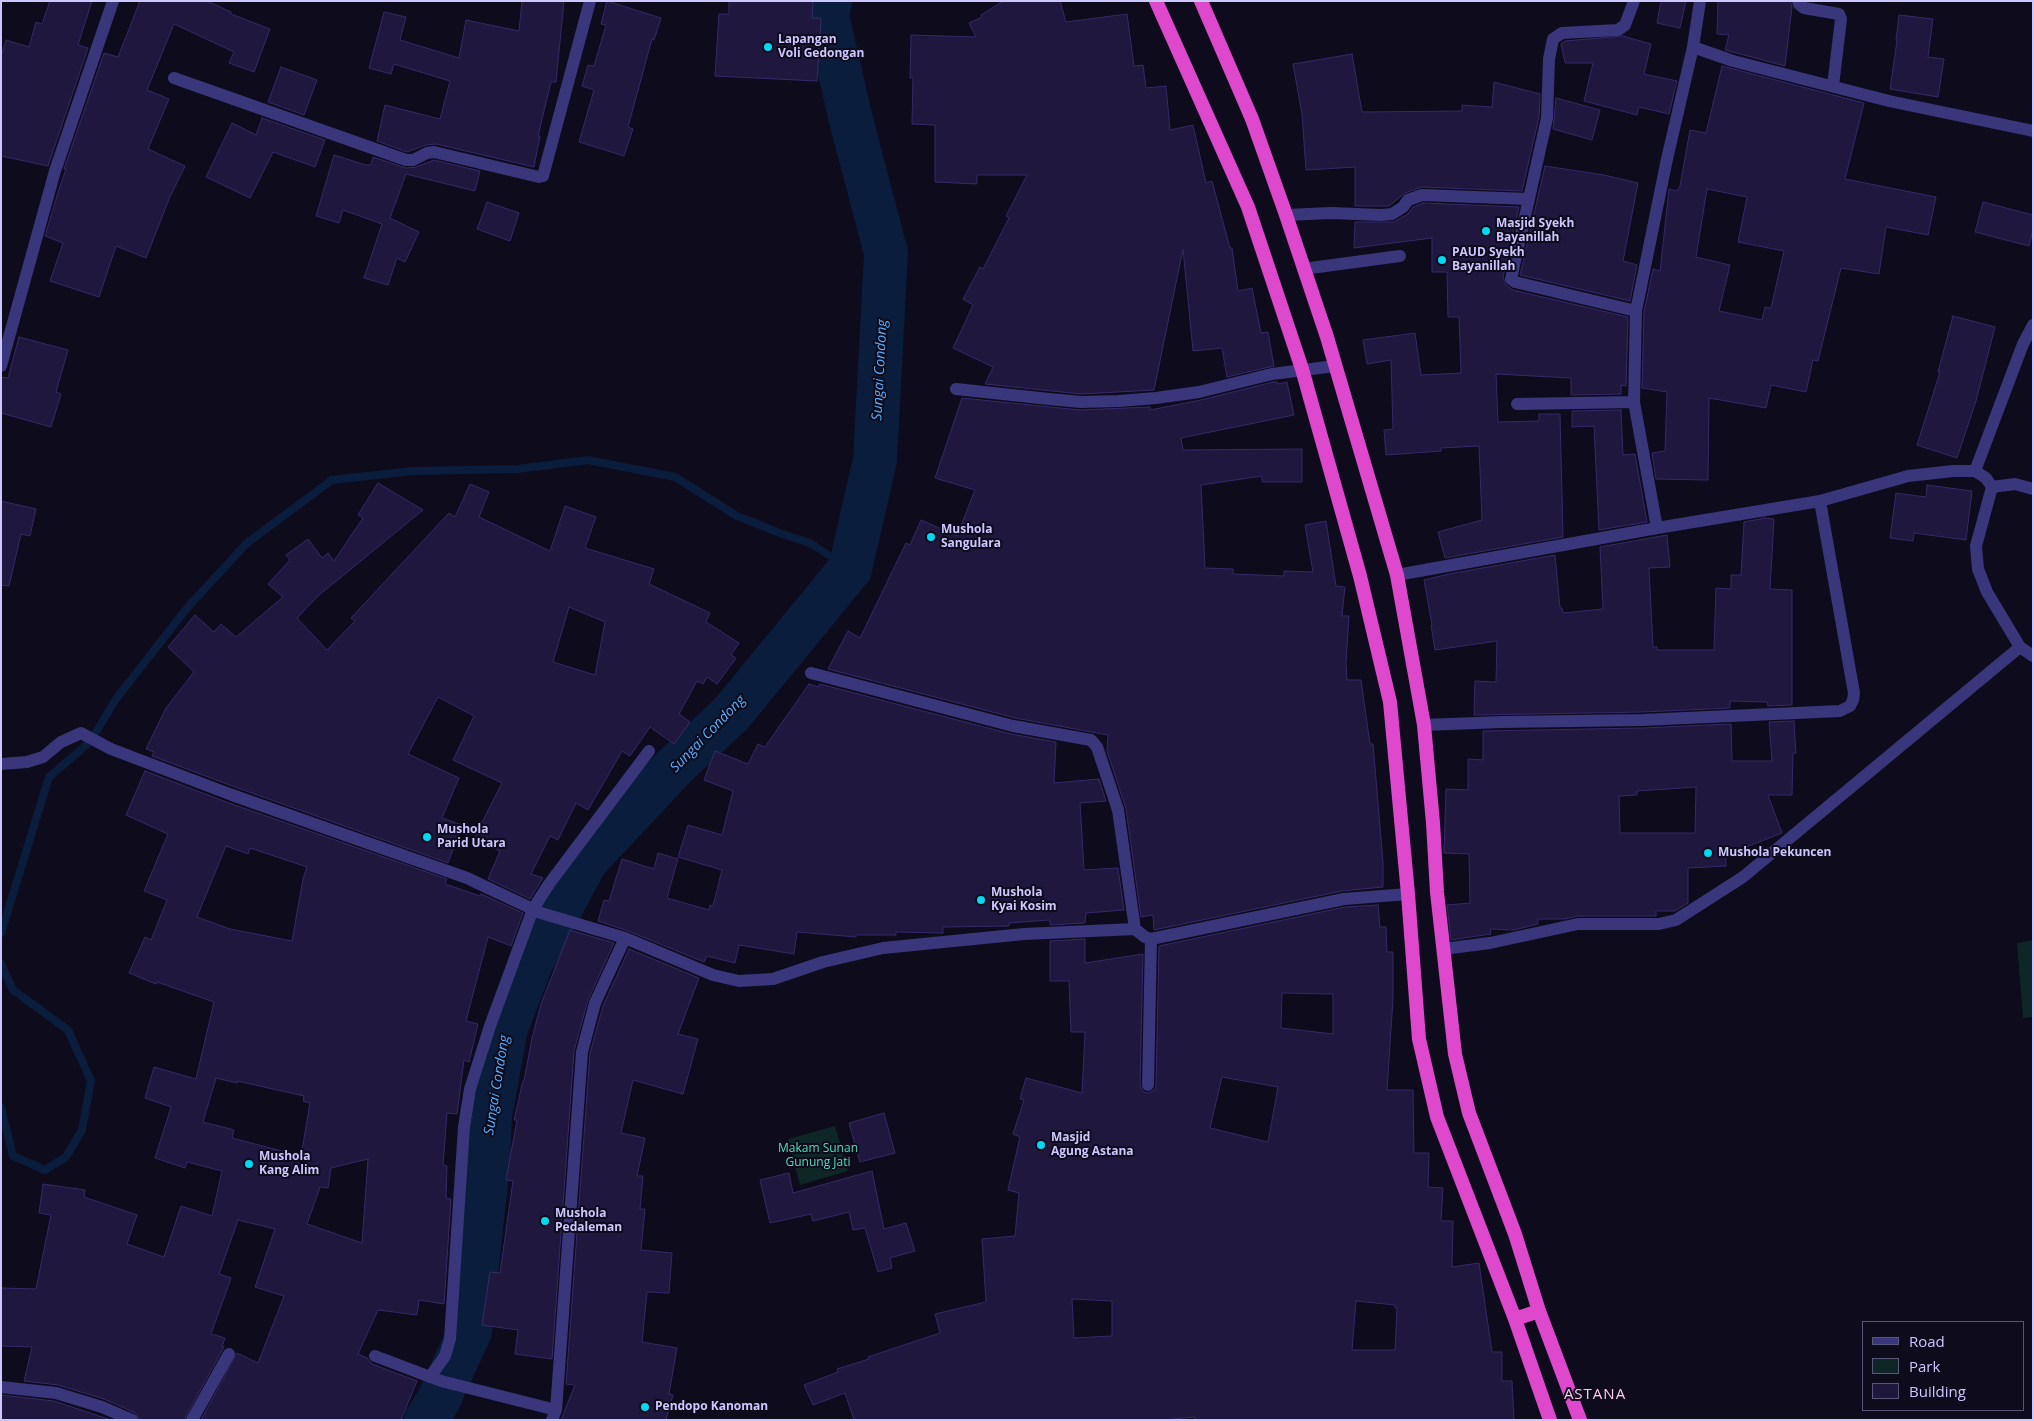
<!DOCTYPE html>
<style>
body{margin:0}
#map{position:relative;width:2034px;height:1421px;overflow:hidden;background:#0e0b1c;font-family:"Open Sans",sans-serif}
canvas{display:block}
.frame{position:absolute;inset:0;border:2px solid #cdc7ff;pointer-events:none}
.legend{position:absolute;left:1862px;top:1321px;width:162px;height:90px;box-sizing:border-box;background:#0e0b1c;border:1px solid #5a5677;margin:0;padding:6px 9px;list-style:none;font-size:15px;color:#cdc7ff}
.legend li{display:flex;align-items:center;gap:10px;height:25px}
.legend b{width:25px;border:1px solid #5a5677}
</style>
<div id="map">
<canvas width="2034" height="1421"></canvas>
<div class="frame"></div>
<ul class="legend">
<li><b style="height:6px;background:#39367b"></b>Road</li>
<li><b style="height:14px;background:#0e2625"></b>Park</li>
<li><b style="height:14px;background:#1f173d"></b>Building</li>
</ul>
</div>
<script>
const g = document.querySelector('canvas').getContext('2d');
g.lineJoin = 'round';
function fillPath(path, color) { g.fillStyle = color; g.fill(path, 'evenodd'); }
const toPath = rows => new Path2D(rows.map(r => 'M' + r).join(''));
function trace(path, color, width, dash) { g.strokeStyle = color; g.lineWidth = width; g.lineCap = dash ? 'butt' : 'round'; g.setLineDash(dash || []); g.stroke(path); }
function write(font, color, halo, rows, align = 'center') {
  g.font = font + ' "Open Sans",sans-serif'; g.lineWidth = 4; g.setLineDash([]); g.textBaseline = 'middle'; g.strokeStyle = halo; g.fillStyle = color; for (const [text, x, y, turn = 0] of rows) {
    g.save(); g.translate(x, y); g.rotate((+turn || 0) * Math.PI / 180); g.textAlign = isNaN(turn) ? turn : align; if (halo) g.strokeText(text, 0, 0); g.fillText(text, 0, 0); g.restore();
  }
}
const green = toPath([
 [2033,940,2033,1017,2023,1018,2017,943],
 [835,1126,848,1171,800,1185,788,1139]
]);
const stream = toPath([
 [1,933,49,777,90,742,116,699,187,608,247,543,332,480,412,471,518,469,588,460,675,477,737,516,780,533,810,543,850,569],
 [1,964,13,990,68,1030,91,1081,82,1130,66,1157,45,1170,13,1156,1,1107]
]);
const river = toPath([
 [426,1420,438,1401,470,1331,488,1164,490,1116,506,1028,532,961,586,861,675,766,731,714,850,569,875,460,886,253,851,120,827,16,830,1]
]);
const building = toPath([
 [50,1,92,1,78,45,88,48,48,166,1,156,1,57,6,40,29,47,36,22,42,24,50,1],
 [140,1,207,1,231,12,231,14,270,29,254,72,229,63,234,52,174,24,147,90,169,99,148,149,185,166,169,199,146,258,116,246,99,297,50,281,63,243,45,236,59,189,66,169,64,169,104,53,118,57,140,1],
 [522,1,564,1,556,82,551,82,538,136,540,136,534,167,436,144,426,145,407,152,377,141,385,105,440,119,450,81,394,64,391,74,369,68,384,12,406,17,400,40,459,58,466,20,519,31,522,1],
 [607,1,661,18,654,40,652,39,628,127,633,129,624,156,579,142,594,90,582,86,588,65,594,66,606,25,601,24,607,1],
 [729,1,813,1,812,18,821,18,817,81,715,76,719,14,729,14,729,1],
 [1003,1,1060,1,1066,22,1127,14,1134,66,1143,65,1146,88,1166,86,1170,130,1193,125,1206,183,1212,181,1230,248,1232,248,1238,291,1252,288,1261,333,1268,332,1274,366,1227,377,1222,348,1193,351,1183,249,1154,390,1081,394,985,384,993,367,953,348,973,305,963,299,980,267,983,269,1009,218,1006,216,1027,175,977,175,977,184,935,182,935,125,912,124,913,78,910,78,911,35,976,37,969,23,982,17,981,15,1003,1],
 [1661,1,1686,1,1680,28,1657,23,1661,1],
 [1718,1,1790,1,1792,7,1785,66,1725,50,1729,35,1717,34,1718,1],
 [1899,15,1933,19,1928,57,1944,59,1938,97,1890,89,1897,41,1896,40,1899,15],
 [1623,36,1651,44,1644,74,1677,81,1669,114,1639,107,1637,115,1584,101,1593,63,1565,63,1561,44,1565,41,1623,36],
 [1352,54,1362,112,1462,111,1462,105,1492,107,1494,82,1540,94,1539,117,1522,191,1422,187,1405,193,1389,206,1355,206,1355,167,1306,170,1302,114,1293,64,1352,54],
 [1722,66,1864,103,1845,179,1936,197,1928,235,1886,227,1879,274,1841,268,1818,361,1813,360,1806,392,1771,385,1766,408,1709,398,1708,480,1656,479,1652,453,1665,451,1667,392,1642,388,1644,312,1653,269,1660,271,1669,189,1677,191,1680,186,1690,130,1706,133,1722,66],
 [1707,189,1747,197,1738,242,1784,251,1771,308,1765,307,1762,320,1719,311,1730,265,1696,257,1707,189],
 [281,67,317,80,304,115,268,102,281,67],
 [1556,98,1600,110,1592,140,1553,129,1556,98],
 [262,118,325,140,315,167,273,152,250,198,206,177,232,123,256,135,262,118],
 [334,155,366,165,371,165,373,157,406,168,416,167,434,160,480,171,475,191,406,174,390,218,419,232,405,262,397,258,388,285,364,278,382,224,343,210,339,223,316,216,334,155],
 [1545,166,1604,175,1638,183,1623,261,1637,265,1630,301,1520,275,1545,166],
 [487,202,519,213,510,241,477,229,487,202],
 [1983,202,2033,215,2033,230,2029,246,1975,232,1983,202],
 [1423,203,1519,207,1503,277,1506,285,1513,290,1628,317,1626,386,1621,385,1621,394,1571,395,1571,378,1496,374,1498,422,1539,421,1539,414,1560,414,1563,537,1445,558,1438,532,1482,520,1479,446,1441,448,1441,451,1386,455,1384,430,1393,429,1391,360,1367,364,1363,340,1415,333,1421,375,1461,373,1459,317,1448,317,1447,272,1432,272,1432,238,1354,248,1355,222,1393,222,1408,214,1413,207,1423,203],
 [1953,316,1995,327,1976,401,1957,458,1917,445,1940,372,1938,372,1953,316],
 [19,337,68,350,56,392,61,394,51,427,1,413,1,377,8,378,19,337],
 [1273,382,1277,382,1278,384,1287,382,1294,415,1181,438,1183,450,1302,449,1302,482,1262,482,1262,476,1201,485,1205,568,1233,569,1233,574,1284,576,1284,571,1313,572,1305,525,1326,521,1336,586,1345,587,1342,616,1349,616,1346,663,1347,680,1361,680,1370,744,1373,744,1383,862,1383,887,1342,891,1154,930,1153,915,1141,917,1126,809,1107,751,1108,735,1015,718,828,669,848,631,860,638,906,543,910,545,921,520,957,536,975,490,935,478,962,398,1080,410,1150,407,1150,410,1201,400,1273,382],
 [1621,410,1623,455,1635,454,1647,522,1599,530,1594,426,1572,427,1572,411,1621,410],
 [378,483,423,510,318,596,297,618,327,650,355,621,351,618,449,513,455,517,470,484,489,492,479,517,550,551,565,506,596,517,585,548,654,569,649,584,710,613,706,622,739,643,731,655,736,658,717,684,707,677,703,684,697,681,679,714,690,722,674,744,650,727,630,756,622,751,588,810,576,803,558,840,550,836,531,874,543,878,530,899,488,879,500,851,474,838,502,783,453,760,474,716,438,697,408,754,459,778,442,818,462,825,448,863,235,787,152,756,154,752,146,749,166,708,194,672,168,647,195,615,214,632,221,624,236,637,283,597,268,584,290,560,286,555,308,539,322,558,328,553,334,561,363,518,358,515,378,483],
 [569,607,605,622,595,675,553,662,569,607],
 [1927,485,1972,491,1966,540,1914,533,1913,541,1890,538,1896,493,1926,497,1927,485],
 [1,501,36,509,30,536,21,534,9,586,1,585,1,501],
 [1765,518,1774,519,1770,589,1792,590,1792,705,1768,706,1767,702,1730,701,1730,708,1642,712,1474,715,1475,681,1496,682,1497,641,1435,650,1431,625,1432,625,1424,580,1449,574,1555,555,1560,608,1562,608,1563,613,1603,609,1600,547,1667,535,1670,567,1649,568,1653,647,1657,647,1657,650,1714,650,1716,588,1731,589,1731,575,1741,575,1744,522,1765,518],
 [809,684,818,687,820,684,1011,734,1056,742,1054,783,1099,779,1106,801,1080,803,1084,870,1118,868,1124,910,1086,913,1085,923,1050,925,1050,920,1009,923,1009,926,943,927,943,933,896,932,896,935,856,935,856,937,797,932,794,954,739,945,735,963,707,956,704,962,628,931,598,921,604,900,609,901,622,859,654,869,658,853,678,859,667,898,709,910,710,905,713,906,722,870,678,857,688,825,722,835,733,791,704,780,715,751,748,764,758,744,765,747,809,684],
 [1794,721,1796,753,1793,753,1792,795,1768,795,1782,833,1726,855,1726,866,1688,868,1688,903,1675,911,1656,911,1656,916,1578,916,1565,919,1538,919,1538,924,1514,930,1490,929,1491,934,1451,940,1447,905,1470,903,1469,854,1444,853,1446,789,1468,790,1468,759,1483,760,1483,731,1642,728,1731,724,1732,761,1772,761,1769,722,1794,721],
 [1696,787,1695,833,1620,833,1619,796,1637,795,1637,791,1696,787],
 [145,771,229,803,447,879,445,884,480,896,481,894,523,913,511,946,488,937,466,1021,478,1024,469,1062,464,1060,457,1114,447,1113,443,1165,447,1166,446,1198,451,1199,444,1304,419,1300,417,1315,378,1310,358,1354,367,1358,372,1364,417,1381,401,1420,201,1420,237,1353,258,1363,284,1296,255,1287,275,1229,238,1220,219,1274,231,1278,211,1334,225,1338,222,1347,224,1347,184,1420,140,1420,135,1413,104,1399,58,1385,24,1381,32,1347,1,1346,1,1288,36,1289,51,1215,39,1213,43,1184,85,1190,84,1197,137,1215,127,1244,164,1257,181,1206,212,1216,222,1171,187,1162,185,1168,155,1158,171,1107,145,1098,154,1067,196,1079,214,1002,157,982,156,984,129,973,145,937,151,940,167,900,144,891,168,834,126,815,145,771],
 [226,846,248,854,250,848,307,867,303,879,292,941,230,929,197,917,226,846],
 [216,1078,237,1083,237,1081,304,1096,303,1101,310,1103,301,1156,232,1138,234,1130,203,1122,216,1078],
 [368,1159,362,1243,307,1224,320,1187,328,1188,331,1168,368,1159],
 [1378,905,1380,927,1386,927,1387,952,1393,952,1393,999,1387,1090,1413,1090,1414,1153,1429,1153,1428,1187,1443,1188,1441,1221,1453,1221,1452,1267,1479,1263,1492,1352,1502,1352,1502,1381,1512,1381,1514,1420,1195,1420,1195,1417,1164,1420,854,1420,845,1393,813,1405,804,1385,838,1372,837,1369,869,1359,868,1357,940,1333,935,1314,986,1302,982,1239,1015,1236,1019,1193,1008,1190,1020,1137,1013,1134,1024,1100,1020,1099,1026,1078,1082,1093,1085,1032,1071,1032,1069,981,1050,981,1050,941,1085,939,1085,963,1143,954,1140,1085,1143,1092,1148,1093,1155,1090,1156,1085,1159,946,1345,907,1378,905],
 [1282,993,1333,994,1333,1034,1281,1028,1282,993],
 [1222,1077,1278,1087,1268,1142,1210,1128,1222,1077],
 [1072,1299,1112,1301,1112,1336,1074,1338,1072,1299],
 [1356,1301,1395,1305,1395,1308,1397,1308,1395,1350,1352,1350,1356,1301],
 [570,930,614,943,588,1000,574,1051,552,1359,515,1354,518,1330,482,1325,490,1272,500,1273,513,1181,506,1180,517,1120,514,1120,523,1081,524,1081,532,1038,541,1004,570,930],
 [629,949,699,978,678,1034,698,1039,683,1094,633,1080,621,1133,645,1138,637,1176,643,1176,640,1209,645,1209,641,1250,672,1253,669,1293,647,1292,642,1342,677,1348,669,1394,673,1395,666,1420,561,1420,575,1385,566,1384,590,1053,603,1006,629,949],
 [884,1113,895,1153,860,1162,849,1123,884,1113],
 [872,1171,884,1229,906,1223,915,1251,890,1258,892,1268,878,1272,865,1228,853,1230,849,1212,813,1221,811,1214,770,1223,760,1180,789,1173,793,1193,872,1171],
 [1,1395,54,1401,111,1420,1,1420,1,1395]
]);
const minor = toPath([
 [1634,1,1625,25,1618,30,1562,33,1553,39,1549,59,1547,118,1511,279,1515,282,1636,311,1634,402],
 [1700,1,1693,47,1733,61,1889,101,2033,131],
 [1798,1,1799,4,1804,8,1839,14,1841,19,1833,86],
 [174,78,406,160,413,160,427,153,434,152,539,177,543,176,590,1],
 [1286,215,1331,213,1381,215,1392,214,1403,207,1408,200,1422,195,1528,199],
 [1303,269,1400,256],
 [1636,311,1667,159,1693,47],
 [1,366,55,171,113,1],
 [956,389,1049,399,1081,402,1119,401,1156,398,1199,392,1272,374,1335,366],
 [1517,404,1634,402,1657,528],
 [1975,471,2023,344,2033,325],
 [1992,487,2015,484,2033,489],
 [1397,575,1657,528,1820,501,1908,476,1953,471,1975,471,1986,478,1992,487,1976,546,1978,569,1987,592,2020,647,2033,656],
 [811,673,1013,726,1091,740,1097,747,1118,810,1135,929],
 [1424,725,1501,722,1642,720,1840,711,1850,706,1853,700,1854,693,1820,501],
 [1,764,27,762,43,757,61,742,81,733,111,749,232,795,467,878,541,913,625,938,713,975,739,981,773,979,823,962,883,948,1024,934,1135,929,1145,937,1151,939,1344,899,1408,894],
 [1443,949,1490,943,1578,924,1659,924,1676,920,1743,877,2020,647],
 [1148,1085,1151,939],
 [375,1356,441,1381,556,1410],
 [430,1377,445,1356,450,1339,464,1127,470,1089,490,1026,533,909,549,884,649,751],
 [1,1387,56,1393,102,1407,132,1420],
 [192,1420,229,1354],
 [552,1420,556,1410,582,1052,595,1003,625,938]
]);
const trunk = toPath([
 [1156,1,1248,207,1302,369,1360,576,1390,702,1408,894,1419,1039,1437,1117,1515,1319,1550,1420],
 [1201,1,1252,119,1286,215,1327,337,1397,575,1424,725,1433,823,1437,892,1455,1054,1469,1113,1515,1234,1539,1311,1580,1420],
 [1515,1319,1539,1311]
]);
const markers = [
 [768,47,5,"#01d8f1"],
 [1486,231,5,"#01d8f1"],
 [1442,260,5,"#01d8f1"],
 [931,537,5,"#01d8f1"],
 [427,837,5,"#01d8f1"],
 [1708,853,5,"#01d8f1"],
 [981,900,5,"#01d8f1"],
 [1041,1145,5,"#01d8f1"],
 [249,1164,5,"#01d8f1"],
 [545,1221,5,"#01d8f1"],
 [645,1407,5,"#01d8f1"]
];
const poiNames = [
 ["Lapangan",778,40],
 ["Voli Gedongan",778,54],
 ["Masjid Syekh",1496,224],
 ["Bayanillah",1496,238],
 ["PAUD Syekh",1452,253],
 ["Bayanillah",1452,267],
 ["Mushola",941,530],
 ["Sangulara",941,544],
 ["Mushola",437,830],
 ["Parid Utara",437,844],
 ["Mushola Pekuncen",1718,853],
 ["Mushola",991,893],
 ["Kyai Kosim",991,907],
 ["Masjid",1051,1138],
 ["Agung Astana",1051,1152],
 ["Mushola",259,1157],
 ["Kang Alim",259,1171],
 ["Mushola",555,1214],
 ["Pedaleman",555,1228],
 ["Pendopo Kanoman",655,1407]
];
const parkNames = [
 ["Makam Sunan",818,1149],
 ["Gunung Jati",818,1163]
];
const waterNames = [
 ["Sungai Condong",880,370,-87],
 ["Sungai Condong",708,734,-46],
 ["Sungai Condong",497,1085,-81]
];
const quarterNames = [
 ["ASTANA",1595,1395]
];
fillPath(green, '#0e2625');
trace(stream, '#0a1d3c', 8);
trace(river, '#0a1d3c', 44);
fillPath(building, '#1f173d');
trace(building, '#362969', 1);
trace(minor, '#39367b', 12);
trace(trunk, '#de48cd', 14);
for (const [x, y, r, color] of markers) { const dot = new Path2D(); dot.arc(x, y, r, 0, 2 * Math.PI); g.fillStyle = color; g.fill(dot); trace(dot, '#0e0b1c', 2); }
write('bold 12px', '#cdc7ff', '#0e0b1c', poiNames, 'left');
write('12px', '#54ddbb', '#0e0b1c', parkNames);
write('italic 14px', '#55b0fe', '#0e0b1c', waterNames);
g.letterSpacing = '1px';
write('15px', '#ffc9eb', '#0e0b1c', quarterNames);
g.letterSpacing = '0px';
</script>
